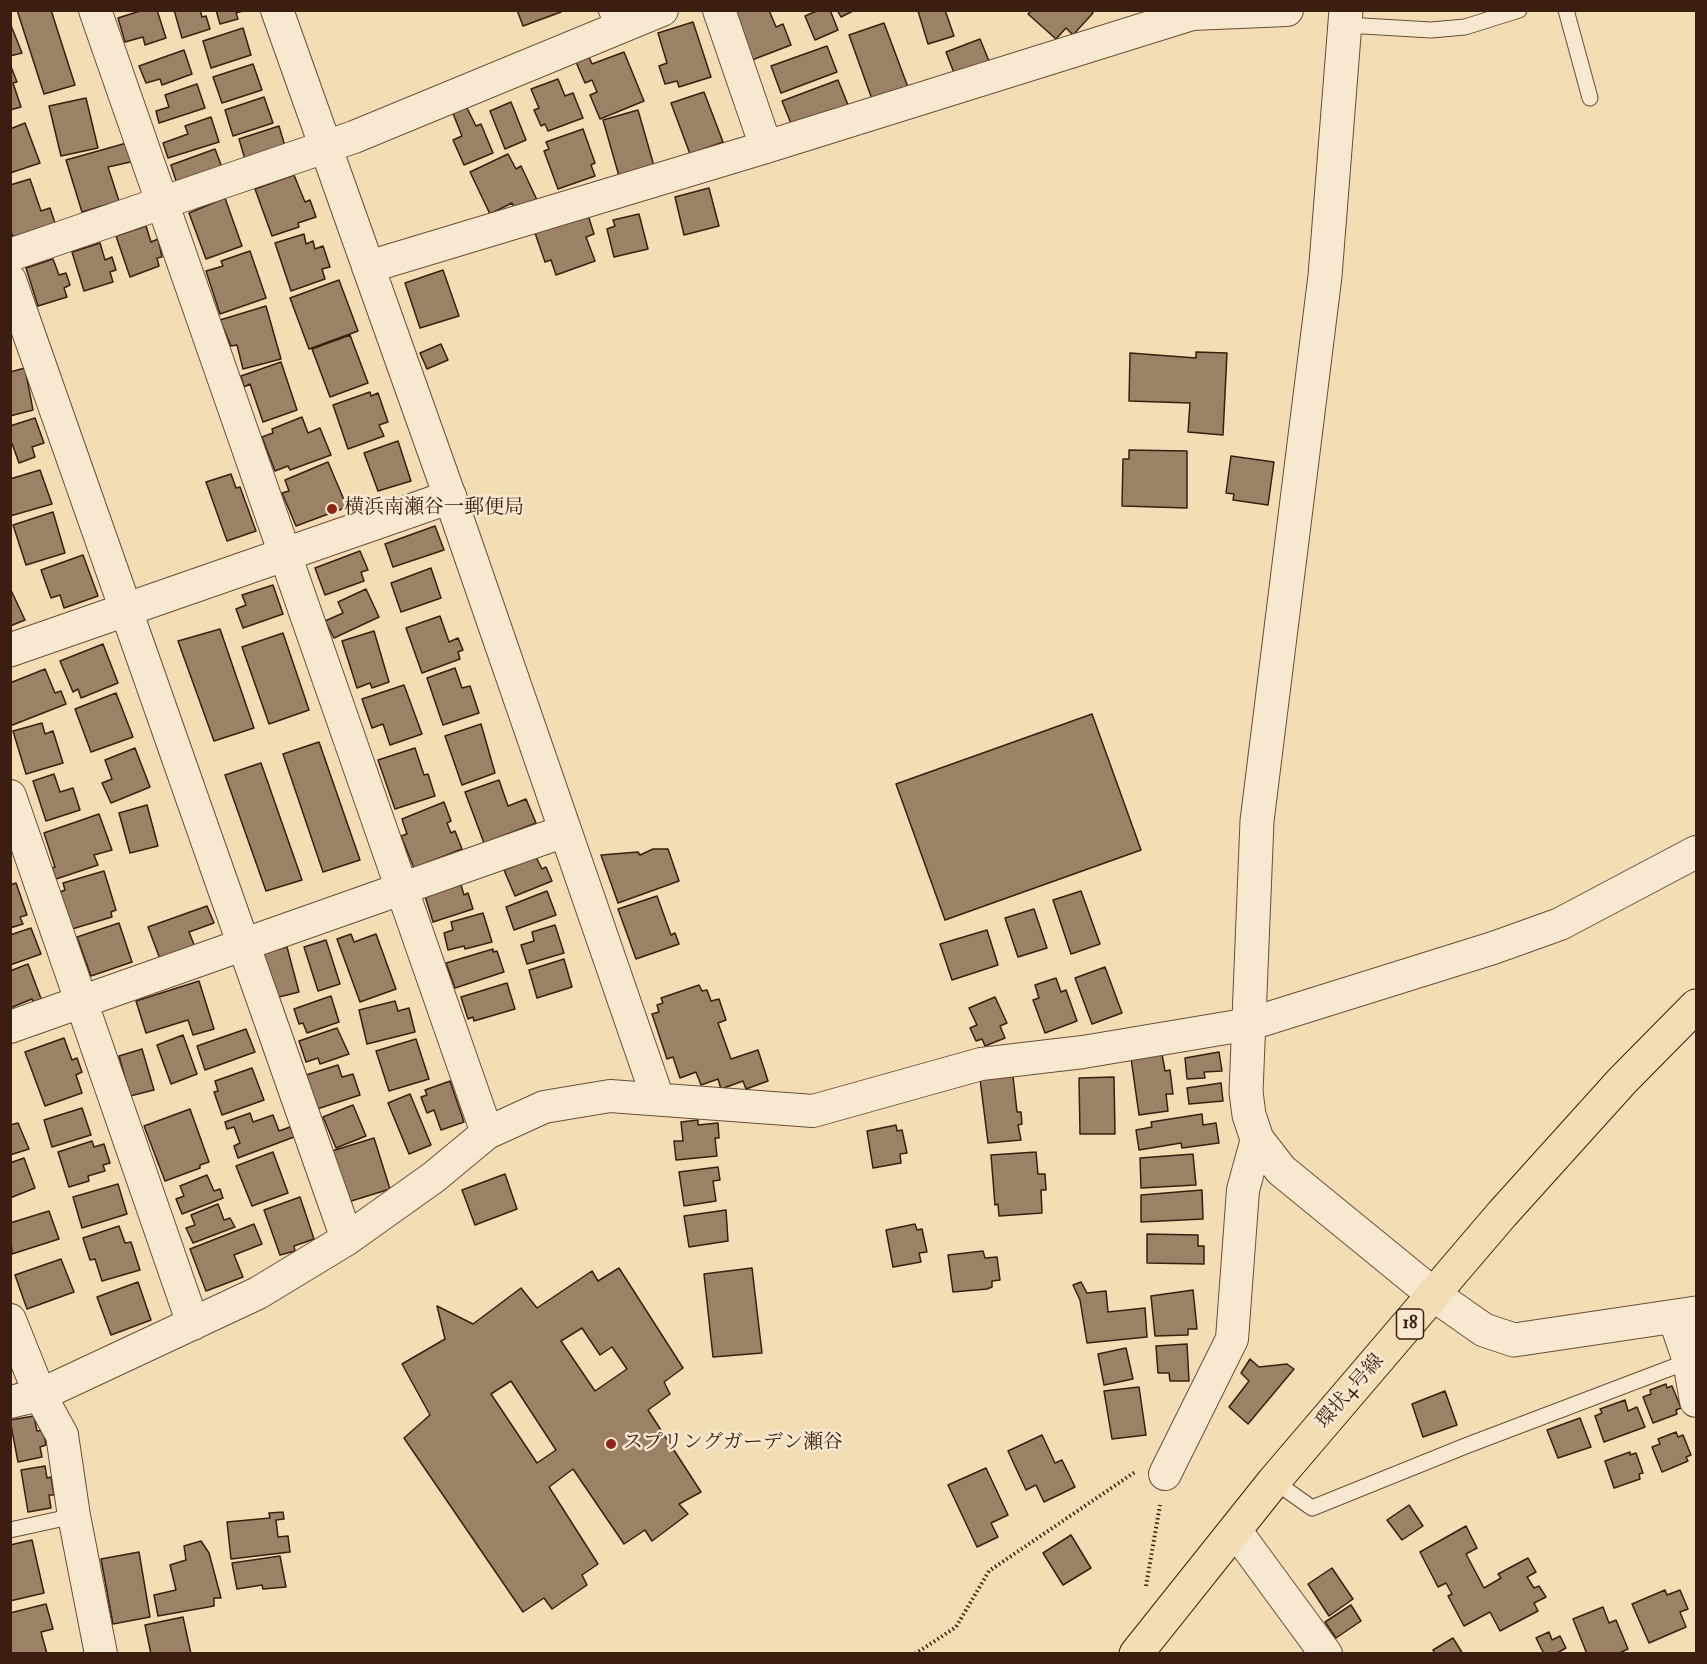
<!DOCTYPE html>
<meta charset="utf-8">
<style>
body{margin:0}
#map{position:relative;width:1707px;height:1664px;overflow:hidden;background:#f3ddb5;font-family:"IM FELL Double Pica",serif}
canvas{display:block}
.frame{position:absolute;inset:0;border:12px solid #3b1e0f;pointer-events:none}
</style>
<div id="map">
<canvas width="1707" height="1664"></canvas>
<div class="frame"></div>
</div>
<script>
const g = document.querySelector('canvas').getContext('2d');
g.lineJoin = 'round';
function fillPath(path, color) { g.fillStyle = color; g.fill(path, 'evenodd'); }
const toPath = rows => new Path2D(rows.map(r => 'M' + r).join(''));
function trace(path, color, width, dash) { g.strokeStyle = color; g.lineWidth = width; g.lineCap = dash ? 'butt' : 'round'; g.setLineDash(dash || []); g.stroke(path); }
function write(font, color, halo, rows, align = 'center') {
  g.font = font + ' "IM FELL Double Pica","Noto Serif JP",serif'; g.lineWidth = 5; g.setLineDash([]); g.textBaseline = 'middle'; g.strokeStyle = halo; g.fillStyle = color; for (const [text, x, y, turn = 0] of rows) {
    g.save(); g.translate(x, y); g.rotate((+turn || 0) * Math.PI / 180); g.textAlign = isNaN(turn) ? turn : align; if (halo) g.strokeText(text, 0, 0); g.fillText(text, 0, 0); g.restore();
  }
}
const building = toPath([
 [17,10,51,10,75,85,44,94,17,10],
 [143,10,157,10,166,38,145,45,143,37,125,42,118,18,143,10],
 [174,10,200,10,202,17,206,16,210,29,182,38,174,10],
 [216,10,246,10,236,13,238,19,220,24,216,10],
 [517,10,561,10,561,12,523,26,517,10],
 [733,10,769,10,776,27,783,24,791,45,752,60,733,10],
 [819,10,830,10,838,30,815,40,805,16,819,10],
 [837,10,855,10,841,17,837,10],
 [945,10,954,36,928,44,918,11,945,10],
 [1032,10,1091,10,1093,13,1073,35,1066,28,1056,39,1028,14,1032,10],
 [693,22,711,77,679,87,677,81,665,84,659,66,667,63,658,33,693,22],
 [10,23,22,53,10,56,10,23],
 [884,23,909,90,873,102,849,35,884,23],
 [243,28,251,55,211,68,203,41,243,28],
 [980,39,989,61,954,73,946,52,980,39],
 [827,46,837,72,781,93,771,66,827,46],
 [184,50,192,74,162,85,160,79,146,83,139,66,184,50],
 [624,52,644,101,600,119,590,95,597,92,592,80,585,83,576,62,589,57,592,64,624,52],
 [10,64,17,82,13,83,21,107,10,110,10,64],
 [253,64,262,90,222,103,213,77,253,64],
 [558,79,565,96,573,93,583,118,548,131,545,124,541,126,534,110,539,108,531,89,558,79],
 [838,80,848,105,792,126,782,101,838,80],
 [197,84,205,108,159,123,156,111,169,107,165,95,197,84],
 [704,92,723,142,690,154,671,103,704,92],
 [264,97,273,123,233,136,225,110,264,97],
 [86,98,98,148,61,156,49,106,86,98],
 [511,102,526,140,505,149,490,111,511,102],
 [466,106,476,126,481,124,493,153,464,165,453,140,462,136,452,111,466,106],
 [638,110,654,166,619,176,603,120,638,110],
 [211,117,219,142,168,158,163,143,188,134,185,126,211,117],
 [25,123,40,163,10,173,10,129,25,123],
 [279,126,287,153,247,166,239,139,279,126],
 [583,129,595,163,591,165,595,176,558,189,544,151,549,149,546,142,583,129],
 [130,142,135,161,108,167,119,201,82,212,66,160,130,142],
 [215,149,223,170,176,181,171,165,215,149],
 [508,154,516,169,521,166,537,200,516,211,512,203,490,214,470,172,508,154],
 [294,175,305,202,310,200,316,217,298,223,299,227,272,236,255,189,294,175],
 [30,179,41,211,50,208,55,223,13,237,10,229,10,185,30,179],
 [709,188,719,226,684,235,675,197,709,188],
 [225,198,242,246,206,259,189,213,225,198],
 [639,214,648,249,614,257,607,229,615,226,613,220,639,214],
 [588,215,594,234,586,237,595,261,556,275,551,260,545,262,535,233,588,215],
 [146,226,151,242,158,239,162,257,157,258,159,266,130,277,116,236,146,226],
 [304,234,306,244,313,241,315,249,323,246,330,267,322,269,325,279,291,291,275,243,304,234],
 [100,243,105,260,112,257,116,270,110,272,113,282,84,291,72,252,100,243],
 [250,251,266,298,220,314,206,271,223,266,221,261,250,251],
 [53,259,59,275,66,273,70,285,64,288,67,297,38,306,26,268,53,259],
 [443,270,459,316,420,328,405,283,443,270],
 [339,280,358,331,309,349,290,298,339,280],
 [266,306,281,359,243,369,237,345,231,346,220,320,266,306],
 [350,335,368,383,330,397,312,349,350,335],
 [441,344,448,360,427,369,420,353,441,344],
 [1196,352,1227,353,1223,435,1188,432,1190,403,1129,401,1130,353,1196,358,1196,352],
 [281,362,297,410,263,422,250,384,244,387,241,376,281,362],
 [25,368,33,410,10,416,10,372,25,368],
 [370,392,371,396,378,393,388,422,379,425,384,436,348,449,333,405,370,392],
 [302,417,308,433,320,428,331,455,290,470,288,466,275,471,262,437,273,433,272,429,302,417],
 [35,418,44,443,32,447,35,457,19,463,10,438,10,426,35,418],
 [398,441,411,481,378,491,364,453,398,441],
 [1129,450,1187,451,1187,508,1122,506,1123,459,1129,459,1129,450],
 [1231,456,1274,462,1268,505,1233,500,1234,494,1226,493,1231,456],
 [328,462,347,507,296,526,282,493,289,491,285,480,328,462],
 [40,470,52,504,10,516,10,479,40,470],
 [231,474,236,488,240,487,256,531,227,541,206,482,231,474],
 [53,512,65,553,26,565,13,525,53,512],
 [435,526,444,550,393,567,385,544,435,526],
 [360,551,368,570,361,572,364,581,325,595,315,568,360,551],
 [83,555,98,596,64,608,60,595,51,598,41,570,83,555],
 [431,568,441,598,401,612,391,583,431,568],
 [273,585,283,614,243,628,236,609,246,605,242,595,273,585],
 [10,588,25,620,10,626,10,588],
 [366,589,379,617,334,638,325,621,343,613,338,602,366,589],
 [440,616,449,642,458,638,463,650,458,652,460,659,422,673,406,628,440,616],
 [220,629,254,728,214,741,178,641,220,629],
 [374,631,389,682,372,688,370,683,357,688,342,641,374,631],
 [283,633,309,710,269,724,242,647,283,633],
 [103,644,118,683,81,698,78,689,73,692,60,661,103,644],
 [455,668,462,688,470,686,479,713,443,725,427,678,455,668],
 [45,669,55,693,61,691,66,704,10,726,10,683,45,669],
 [404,685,422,734,390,745,383,724,372,728,362,699,404,685],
 [116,693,133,737,91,752,75,709,116,693],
 [1092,714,1141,850,945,920,896,784,1092,714],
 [42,723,45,734,53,731,63,763,26,774,13,731,42,723],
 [481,724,495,773,462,785,445,736,481,724],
 [319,742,360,860,323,872,283,754,319,742],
 [135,748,150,787,111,803,102,783,112,779,105,760,135,748],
 [415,748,424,775,428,774,435,796,395,809,378,760,415,748],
 [261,763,302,880,266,891,225,775,261,763],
 [54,774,60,792,73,788,80,810,46,821,33,781,54,774],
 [499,780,508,806,526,799,536,823,484,843,465,792,499,780],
 [444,802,451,821,447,823,451,833,455,831,462,849,414,868,401,836,407,834,402,819,444,802],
 [147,805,158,846,130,853,119,813,147,805],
 [99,814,112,850,94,855,98,865,56,879,52,868,55,867,44,833,99,814],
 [653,849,668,849,679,881,618,903,601,855,638,852,640,855,653,849],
 [536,857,542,869,546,867,552,881,515,896,504,870,536,857],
 [104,871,116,910,111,912,112,917,72,929,60,892,65,890,63,883,104,871],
 [16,883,27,915,20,917,23,924,10,928,10,885,16,883],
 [461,885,464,895,468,893,473,909,433,922,425,896,461,885],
 [547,891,556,915,514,930,506,907,547,891],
 [1081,891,1100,944,1071,954,1053,900,1081,891],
 [657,896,671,935,675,933,679,944,636,959,618,909,657,896],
 [207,906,214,923,189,932,195,947,160,959,148,927,207,906],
 [1034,909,1047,948,1018,957,1005,918,1034,909],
 [483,913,492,942,465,949,464,946,448,950,444,933,453,930,451,922,483,913],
 [119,923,132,962,91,976,77,937,119,923],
 [555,925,564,953,527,964,521,945,534,941,532,932,555,925],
 [31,928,41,954,10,965,10,935,31,928],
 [987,930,998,965,952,980,940,944,987,930],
 [351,934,354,942,376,934,396,989,360,1002,337,939,351,934],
 [326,940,340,984,318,991,304,947,326,940],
 [287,947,299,992,275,998,263,953,287,947],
 [493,949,493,952,497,951,504,972,455,988,446,963,493,949],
 [564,959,572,987,537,998,529,970,564,959],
 [28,964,42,1001,34,1004,32,999,10,1008,10,971,28,964],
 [1105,967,1122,1013,1092,1024,1075,978,1105,967],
 [1056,978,1061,992,1066,990,1077,1021,1045,1033,1033,1000,1039,998,1035,985,1056,978],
 [199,981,214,1029,193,1035,188,1020,146,1033,136,1001,199,981],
 [507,983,515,1009,474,1021,473,1017,468,1019,461,997,507,983],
 [699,985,702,991,707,990,711,1001,719,999,726,1020,718,1023,731,1059,758,1050,768,1081,746,1089,743,1081,721,1089,718,1079,701,1085,696,1072,680,1078,673,1057,667,1059,652,1014,659,1012,657,1005,663,1003,661,998,699,985],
 [331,996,339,1022,307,1033,303,1023,299,1024,294,1009,331,996],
 [995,997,1007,1023,1000,1026,1005,1038,985,1046,982,1039,976,1041,970,1028,977,1025,969,1008,995,997],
 [395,1001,398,1011,409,1008,415,1032,367,1044,359,1010,395,1001],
 [337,1028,349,1054,320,1064,318,1058,306,1062,299,1041,337,1028],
 [246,1029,255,1052,205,1070,197,1046,246,1029],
 [183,1035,197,1074,171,1084,157,1045,183,1035],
 [64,1038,72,1060,77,1058,82,1072,76,1075,82,1093,45,1106,25,1052,64,1038],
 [416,1039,429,1079,389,1091,376,1051,416,1039],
 [142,1049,154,1090,130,1096,119,1056,142,1049],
 [1219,1052,1222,1071,1204,1072,1205,1078,1187,1079,1185,1058,1219,1052],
 [1162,1054,1165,1071,1170,1070,1173,1094,1166,1094,1168,1111,1139,1115,1131,1058,1162,1054],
 [338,1065,342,1077,353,1074,360,1095,317,1109,306,1075,338,1065],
 [252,1068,264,1100,222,1115,214,1092,218,1091,215,1081,252,1068],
 [1013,1076,1017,1112,1021,1112,1022,1124,1018,1125,1021,1140,988,1143,980,1079,1013,1076],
 [1114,1077,1115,1134,1080,1134,1079,1078,1114,1077],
 [450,1081,464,1122,441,1130,434,1110,427,1113,421,1097,427,1095,425,1090,450,1081],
 [1221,1083,1223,1101,1189,1104,1187,1088,1221,1083],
 [410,1094,431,1145,409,1154,388,1103,410,1094],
 [353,1105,366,1136,336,1148,323,1117,353,1105],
 [82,1108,91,1135,52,1147,44,1120,82,1108],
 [190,1109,209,1162,200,1165,200,1168,165,1181,144,1126,190,1109],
 [250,1113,253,1122,273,1115,279,1131,290,1127,294,1137,238,1158,234,1146,240,1143,234,1127,227,1129,225,1122,250,1113],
 [1202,1114,1203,1125,1216,1123,1219,1143,1182,1148,1181,1143,1139,1150,1136,1130,1152,1127,1151,1122,1202,1114],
 [698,1120,698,1125,718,1123,719,1138,715,1138,717,1156,676,1160,674,1141,683,1141,681,1122,698,1120],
 [18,1123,29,1149,10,1155,10,1125,18,1123],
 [896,1125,897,1131,902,1130,907,1153,900,1154,901,1163,873,1168,867,1131,896,1125],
 [374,1138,390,1189,348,1202,332,1151,374,1138],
 [92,1141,94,1147,104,1144,110,1163,103,1165,105,1171,88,1176,89,1181,69,1187,58,1152,92,1141],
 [273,1152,288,1193,252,1206,236,1166,273,1152],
 [1036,1152,1038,1174,1045,1174,1046,1190,1041,1190,1042,1213,999,1216,998,1204,995,1205,991,1155,1036,1152],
 [1193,1154,1196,1185,1141,1188,1140,1158,1193,1154],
 [24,1158,35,1188,10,1198,10,1163,24,1158],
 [718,1167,720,1180,713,1181,716,1201,684,1206,679,1172,718,1167],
 [505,1174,517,1209,475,1225,462,1190,505,1174],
 [207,1175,214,1191,220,1189,223,1198,182,1214,176,1199,184,1196,180,1186,207,1175],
 [118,1184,127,1214,82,1228,73,1197,118,1184],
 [1202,1190,1203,1219,1141,1222,1141,1195,1202,1190],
 [300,1197,314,1239,294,1246,295,1251,280,1255,264,1210,300,1197],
 [218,1204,224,1220,230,1218,235,1227,193,1243,186,1228,195,1225,191,1215,218,1204],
 [726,1210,728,1241,689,1247,684,1216,726,1210],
 [49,1211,59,1239,12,1254,10,1223,49,1211],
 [254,1224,262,1244,234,1255,243,1277,206,1291,190,1249,254,1224],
 [915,1224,917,1230,922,1229,927,1252,919,1253,921,1262,893,1267,886,1230,915,1224],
 [119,1226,125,1243,131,1242,140,1270,102,1281,95,1259,90,1260,83,1238,119,1226],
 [1147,1234,1198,1235,1198,1246,1204,1246,1204,1264,1147,1263,1147,1234],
 [983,1251,985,1258,997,1257,1000,1280,992,1281,992,1287,987,1289,953,1292,948,1255,983,1251],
 [61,1259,74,1292,27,1309,15,1275,61,1259],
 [619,1268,683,1368,664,1382,670,1394,648,1410,701,1492,679,1504,688,1514,652,1541,645,1530,624,1544,573,1469,549,1487,598,1564,582,1575,587,1585,552,1609,544,1598,523,1612,404,1438,430,1415,402,1364,445,1339,437,1306,473,1324,521,1288,537,1308,592,1271,598,1281,619,1268],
 [582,1328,600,1355,612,1347,627,1369,595,1391,561,1341,582,1328],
 [511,1381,556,1450,537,1463,491,1394,511,1381],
 [752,1268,762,1353,713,1357,704,1274,752,1268],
 [138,1282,151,1320,111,1335,97,1297,138,1282],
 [1081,1282,1087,1293,1106,1291,1108,1312,1145,1308,1147,1337,1087,1343,1080,1300,1073,1285,1081,1282],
 [1193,1290,1197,1329,1188,1329,1188,1335,1155,1336,1151,1296,1193,1290],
 [1187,1344,1189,1381,1170,1381,1169,1373,1158,1373,1156,1346,1187,1344],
 [1126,1348,1133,1379,1104,1385,1098,1354,1126,1348],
 [1250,1359,1259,1367,1287,1364,1294,1369,1248,1424,1229,1407,1249,1381,1241,1373,1250,1359],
 [1666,1384,1667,1388,1672,1386,1681,1408,1676,1410,1677,1414,1653,1423,1643,1397,1651,1394,1650,1390,1666,1384],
 [1139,1387,1146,1435,1112,1439,1104,1391,1139,1387],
 [1445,1391,1457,1425,1423,1437,1412,1404,1445,1391],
 [1625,1400,1628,1411,1637,1407,1645,1427,1604,1442,1595,1416,1602,1413,1600,1409,1625,1400],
 [34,1416,37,1431,43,1430,46,1445,40,1447,42,1457,18,1462,10,1420,34,1416],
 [1580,1418,1591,1447,1558,1458,1547,1430,1580,1418],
 [1676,1432,1678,1437,1683,1435,1691,1455,1686,1457,1688,1461,1662,1472,1652,1447,1660,1444,1658,1439,1676,1432],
 [1042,1435,1055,1463,1062,1460,1075,1487,1044,1502,1036,1485,1026,1490,1008,1451,1042,1435],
 [1630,1452,1630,1455,1636,1453,1643,1473,1639,1474,1640,1479,1614,1488,1605,1461,1630,1452],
 [45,1466,47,1478,51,1477,54,1495,49,1495,51,1508,28,1512,21,1470,45,1466],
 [986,1468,1008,1515,991,1523,998,1537,977,1547,948,1485,986,1468],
 [1409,1505,1423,1526,1402,1540,1387,1520,1409,1505],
 [283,1512,284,1519,276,1520,278,1537,288,1536,290,1552,231,1559,227,1522,270,1518,269,1513,283,1512],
 [1466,1526,1477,1548,1466,1554,1484,1588,1501,1578,1498,1574,1528,1558,1536,1572,1527,1577,1534,1588,1539,1586,1546,1597,1534,1603,1538,1611,1500,1631,1490,1612,1464,1626,1448,1596,1452,1594,1446,1583,1438,1587,1420,1552,1466,1526],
 [1071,1535,1091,1568,1063,1585,1043,1553,1071,1535],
 [32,1540,44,1593,10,1601,10,1545,32,1540],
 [201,1541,209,1553,221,1598,214,1598,214,1606,158,1616,154,1595,176,1590,170,1565,186,1560,184,1546,201,1541],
 [139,1552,150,1617,113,1624,101,1559,139,1552],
 [280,1556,286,1587,263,1589,262,1585,237,1589,232,1563,280,1556],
 [1332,1568,1353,1599,1329,1616,1308,1584,1332,1568],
 [1665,1590,1667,1595,1680,1590,1688,1609,1680,1612,1686,1627,1649,1643,1632,1604,1665,1590],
 [46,1604,53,1629,41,1632,47,1654,10,1654,10,1613,46,1604],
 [1351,1605,1361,1621,1336,1638,1325,1622,1351,1605],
 [1603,1607,1609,1623,1616,1620,1628,1649,1617,1654,1587,1654,1573,1619,1603,1607],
 [183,1617,191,1654,151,1654,145,1625,183,1617],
 [1549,1632,1552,1640,1560,1636,1566,1648,1555,1654,1544,1654,1536,1638,1549,1632],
 [1453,1638,1463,1654,1435,1654,1433,1650,1453,1638]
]);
const path = toPath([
 [1146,1586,1160,1505],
 [915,1654,956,1627,989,1571,1135,1472]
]);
const service = toPath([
 [606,10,615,31],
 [1566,10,1590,98],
 [1346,25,1431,30,1465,27,1519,10],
 [1274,1481,1312,1508,1468,1445,1689,1361],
 [10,1530,74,1516]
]);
const minor = toPath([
 [95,10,487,1133],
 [277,10,450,497,658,1099],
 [719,10,766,147],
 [10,255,354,137,662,10],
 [368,267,766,147,1192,14,1287,10],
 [10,280,347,1239],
 [10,796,193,1324],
 [10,1027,565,831],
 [1674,1317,1689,1361,1696,1401],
 [10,1320,40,1395,62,1435,74,1516,101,1654],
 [10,1402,40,1395,258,1293,347,1239,434,1177,487,1133,544,1107,610,1096,813,1111,981,1064,1083,1052,1250,1024,1493,948,1560,924,1696,852],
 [1165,1474,1232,1339,1243,1190,1257,1139],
 [1235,1530,1326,1654]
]);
const tertiary = toPath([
 [1346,10,1325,276,1257,821,1246,1092,1249,1115,1257,1139,1281,1170,1434,1295,1484,1330,1514,1340,1696,1313],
 [10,650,450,497]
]);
const primary = toPath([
 [1136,1654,1274,1481,1502,1214,1622,1081,1696,1006]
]);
const markers = [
 [332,509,6,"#8f2418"],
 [611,1444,6,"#8f2418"]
];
const shields = [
 [1410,1324,27]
];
const shieldNames = [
 ["18",1410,1324]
];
const poiNames = [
 ["横浜南瀬谷一郵便局",344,509],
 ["スプリングガーデン瀬谷",623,1444]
];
const streetNames = [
 ["環状4号線",1351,1392,-49]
];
fillPath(building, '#9b8165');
trace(building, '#3b1e0f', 1.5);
trace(service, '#694e38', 17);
trace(minor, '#694e38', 34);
trace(tertiary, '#694e38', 35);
trace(primary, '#3b1e0f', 35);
trace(path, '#3b1e0f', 4, [1.5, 3]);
trace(service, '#f7e9cf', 15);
trace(minor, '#f7e9cf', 32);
trace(tertiary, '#f7e9cf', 33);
trace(primary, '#f3ddb5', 33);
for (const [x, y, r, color] of markers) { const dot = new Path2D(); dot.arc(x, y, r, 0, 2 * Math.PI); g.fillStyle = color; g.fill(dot); trace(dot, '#f7e9cf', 2); }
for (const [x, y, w] of shields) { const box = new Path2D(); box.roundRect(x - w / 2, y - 15, w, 30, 4.5); g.fillStyle = '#f7e9cf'; g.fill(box); trace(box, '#3b1e0f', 1.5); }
write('bold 18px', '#3b1e0f', null, shieldNames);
write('20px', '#3b1e0f', '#f7e9cf', poiNames, 'left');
write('20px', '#3b1e0f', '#f7e9cf', streetNames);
</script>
